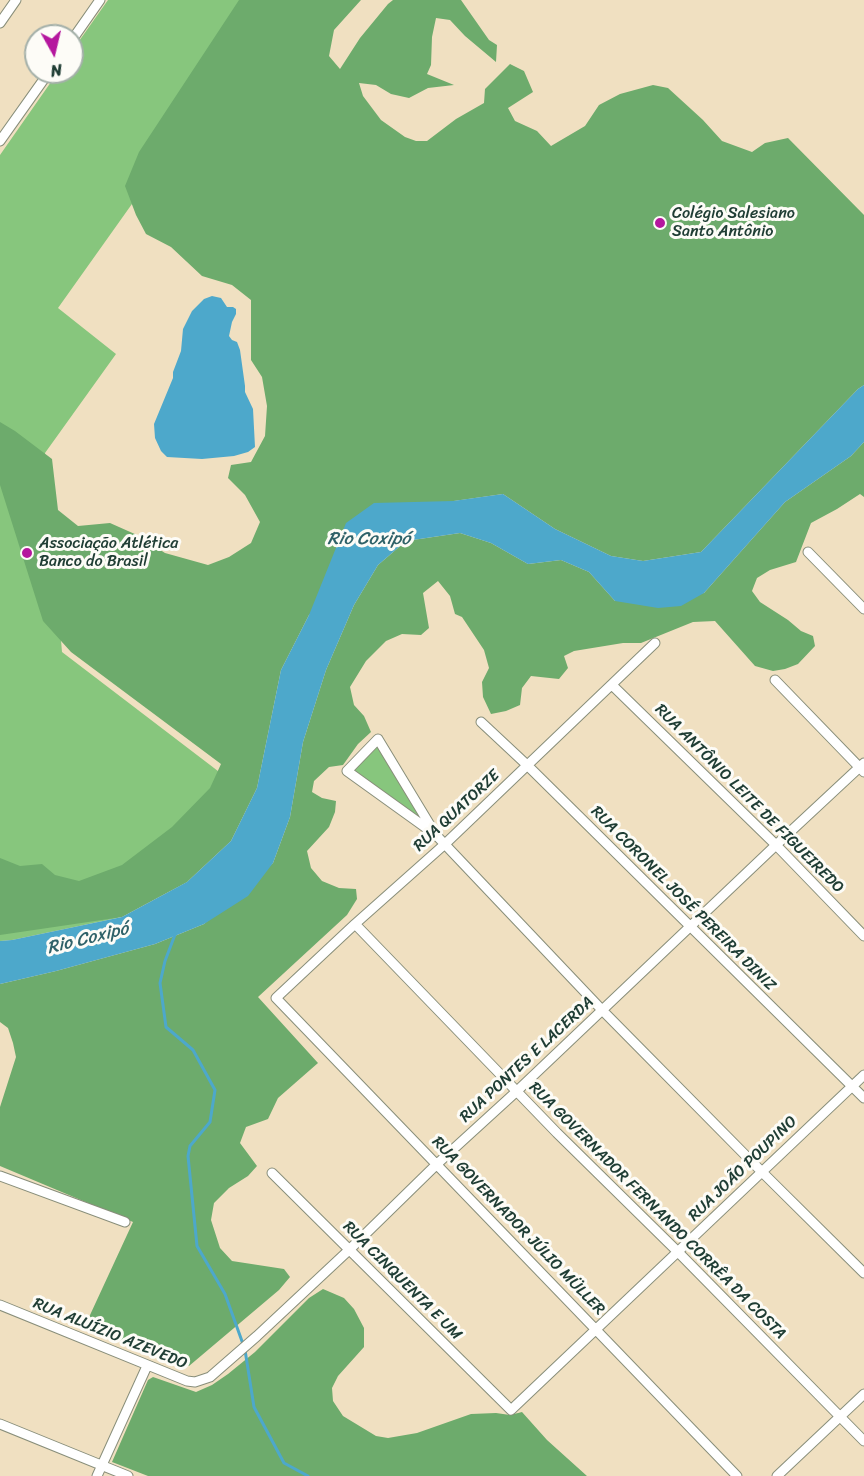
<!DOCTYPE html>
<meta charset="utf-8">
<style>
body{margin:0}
#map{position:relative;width:864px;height:1476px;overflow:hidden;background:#f0e0c1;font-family:Sriracha,sans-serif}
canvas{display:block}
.north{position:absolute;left:24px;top:24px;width:60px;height:60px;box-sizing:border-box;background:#fdfcf7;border:2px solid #a4b0a9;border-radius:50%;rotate:172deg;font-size:16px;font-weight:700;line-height:24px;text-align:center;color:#1f3d34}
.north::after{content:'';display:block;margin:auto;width:21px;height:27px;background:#b5179e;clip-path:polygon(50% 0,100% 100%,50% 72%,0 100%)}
</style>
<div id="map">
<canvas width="864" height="1476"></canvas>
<div class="north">N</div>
</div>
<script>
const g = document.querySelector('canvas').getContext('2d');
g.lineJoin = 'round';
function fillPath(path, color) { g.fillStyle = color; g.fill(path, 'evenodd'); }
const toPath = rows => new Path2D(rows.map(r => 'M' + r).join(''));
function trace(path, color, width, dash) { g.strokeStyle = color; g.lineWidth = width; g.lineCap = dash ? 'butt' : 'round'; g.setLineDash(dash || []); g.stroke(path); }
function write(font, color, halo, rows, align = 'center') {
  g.font = font + ' Sriracha,sans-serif'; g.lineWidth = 6; g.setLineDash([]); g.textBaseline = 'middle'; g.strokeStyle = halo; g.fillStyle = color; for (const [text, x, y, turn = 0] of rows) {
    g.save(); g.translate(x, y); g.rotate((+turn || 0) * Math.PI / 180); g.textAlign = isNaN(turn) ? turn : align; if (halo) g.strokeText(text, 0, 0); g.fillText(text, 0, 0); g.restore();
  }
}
const green = toPath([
 [108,0,277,0,58,308,116,354,45,453,62,652,252,797,187,882,117,918,12,940,0,941,0,155,58,72,72,72,72,51],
 [378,742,429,827,350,771]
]);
const forest = toPath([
 [239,0,361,0,334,30,329,56,340,69,360,38,388,4,393,0,461,0,489,40,497,45,496,62,465,36,450,20,436,18,432,37,431,65,427,74,454,85,428,88,409,98,391,94,376,85,359,83,363,96,381,120,405,137,416,141,427,141,456,119,484,103,485,89,510,64,524,71,533,92,508,108,515,121,537,131,551,146,585,126,599,105,620,94,653,85,668,88,703,120,722,141,752,152,765,143,788,138,864,215,864,385,858,389,701,552,643,561,611,556,555,529,503,494,454,501,309,615,281,670,257,788,231,841,187,882,122,917,0,935,0,858,20,866,42,864,55,875,79,881,122,865,172,827,210,788,221,764,71,652,43,621,0,485,0,422,15,431,52,459,58,510,78,526,110,523,137,535,165,553,208,565,229,557,251,543,260,522,245,495,228,478,231,465,251,462,265,436,267,406,262,377,251,360,251,300,232,285,202,276,171,247,146,234,136,215,125,186,139,152],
 [864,442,864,497,860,494,837,509,811,523,796,562,770,570,757,578,752,591,760,602,788,620,801,631,813,636,815,646,798,664,785,669,773,671,755,666,715,621,693,622,641,643,623,643,574,651,564,656,568,668,559,679,531,676,522,688,520,705,506,711,491,714,483,697,482,682,489,668,484,650,462,617,455,614,450,596,438,581,423,593,429,628,421,635,402,634,386,641,366,661,350,687,354,705,364,716,371,732,358,744,343,765,329,767,314,781,312,792,322,798,336,801,335,812,329,827,307,851,311,868,322,881,339,888,356,889,357,899,347,915,258,997,318,1063,278,1098,268,1119,246,1127,240,1143,257,1166,248,1176,229,1188,214,1203,211,1220,220,1248,232,1261,284,1269,290,1277,279,1290,189,1366,84,1328,133,1222,0,1166,0,1107,16,1057,13,1043,8,1028,0,1022,0,984,56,971,155,944,204,924,273,863,290,817,303,742,326,670,354,605,378,565,406,541,460,533,491,543,528,564,561,560,589,572,615,601,704,593,785,502,851,456],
 [323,1289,344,1298,354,1309,364,1328,364,1347,338,1376,332,1388,333,1401,343,1416,376,1436,388,1438,417,1433,471,1414,496,1413,510,1415,522,1412,547,1440,587,1476,148,1476,112,1462,148,1380,153,1377,196,1392,212,1385,228,1374,255,1352,309,1298]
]);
const water = toPath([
 [212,296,221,298,227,307,233,307,236,309,236,314,232,322,229,336,232,340,237,342,240,350,245,386,245,392,253,409,255,447,248,452,234,456,202,459,167,457,161,451,155,438,154,424,173,378,173,372,181,351,183,329,192,311,204,299],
 [864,385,864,442,851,456,785,502,704,593,681,606,658,608,615,601,589,572,561,560,528,564,491,543,460,533,406,541,378,565,354,605,326,670,303,742,290,817,273,863,248,896,204,924,155,944,56,971,0,984,0,941,12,940,122,917,187,882,231,841,257,788,281,670,309,615,346,523,374,503,453,501,503,494,555,529,611,556,643,561,701,552,858,389]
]);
const stream = toPath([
 [176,932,165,961,160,983,166,1027,193,1050,215,1090,210,1122,190,1146,188,1156,197,1246,225,1294,243,1344],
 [245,1350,254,1407,284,1463,308,1476]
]);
const minor = toPath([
 [0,23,16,0],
 [72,40,100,0],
 [0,141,49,72],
 [808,552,864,609],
 [655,643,445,844,355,924,276,998,737,1476],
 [775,680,864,772],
 [612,685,776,845,864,936],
 [481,722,527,765,864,1098],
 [436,835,347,771,378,739,436,835,602,1010,762,1172,864,1273],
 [355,924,557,1133,678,1252,864,1441],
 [272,1173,511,1410,864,1075],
 [0,1176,125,1222],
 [0,1305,187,1381,195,1382,210,1377,257,1336,349,1250,437,1164,517,1091,776,845,864,763],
 [0,1424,128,1476],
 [97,1476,147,1366],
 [777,1476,864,1394]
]);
const markers = [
 [660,223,6,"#b5179e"],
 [27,553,6,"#b5179e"]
];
const poiNames = [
 ["Colégio Salesiano",672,214],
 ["Santo Antônio",672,232],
 ["Associação Atlética",39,544],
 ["Banco do Brasil",39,562]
];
const streetNames = [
 ["RUA ANTÔNIO LEITE DE FIGUEIREDO",749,799,45],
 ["RUA QUATORZE",457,811,-43],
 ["RUA CORONEL JOSÉ PEREIRA DINIZ",683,899,45],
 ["RUA PONTES E LACERDA",527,1060,-43],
 ["RUA JOÃO POUPINO",743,1169,-44],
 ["RUA GOVERNADOR FERNANDO CORRÊA DA COSTA",657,1211,45],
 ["RUA GOVERNADOR JÚLIO MÜLLER",518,1226,46],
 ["RUA CINQUENTA E UM",402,1281,45],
 ["RUA ALUÍZIO AZEVEDO",110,1334,22]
];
const waterNames = [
 ["Rio Coxipó",369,539],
 ["Rio Coxipó",88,939,-14]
];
fillPath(green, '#87c67d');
fillPath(forest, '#6dab6c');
fillPath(water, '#4da8cb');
trace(stream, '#4da8cb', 3);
trace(minor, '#888e7a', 11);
trace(minor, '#fff', 9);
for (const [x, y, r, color] of markers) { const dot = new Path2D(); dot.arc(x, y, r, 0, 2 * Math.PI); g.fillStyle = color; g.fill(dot); trace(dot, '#fdfcf7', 2); }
write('16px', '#1f3d34', '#fdfcf7', poiNames, 'left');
write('16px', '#1f3d34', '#fdfcf7', streetNames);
write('italic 18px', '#2f6269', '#fdfcf7', waterNames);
</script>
